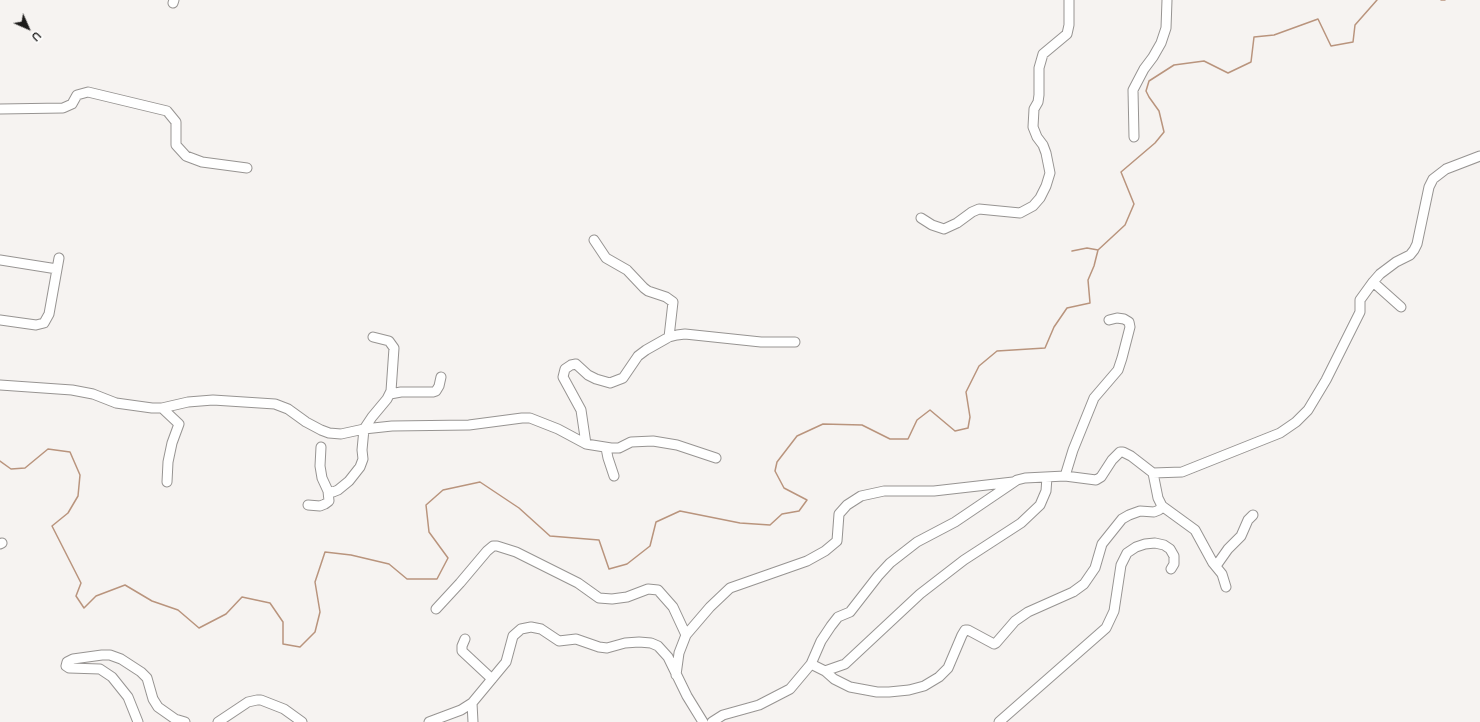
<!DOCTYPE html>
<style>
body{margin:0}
#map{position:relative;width:1480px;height:722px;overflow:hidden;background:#f6f3f1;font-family:Mulish,sans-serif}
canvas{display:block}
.north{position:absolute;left:8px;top:8px;width:40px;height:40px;-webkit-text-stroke:3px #fff;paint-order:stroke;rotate:135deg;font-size:11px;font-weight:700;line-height:16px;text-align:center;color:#1c1b1a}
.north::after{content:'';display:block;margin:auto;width:14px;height:18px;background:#1c1b1a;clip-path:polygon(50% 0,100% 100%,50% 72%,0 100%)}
</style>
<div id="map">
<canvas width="1480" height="722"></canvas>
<div class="north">U</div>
</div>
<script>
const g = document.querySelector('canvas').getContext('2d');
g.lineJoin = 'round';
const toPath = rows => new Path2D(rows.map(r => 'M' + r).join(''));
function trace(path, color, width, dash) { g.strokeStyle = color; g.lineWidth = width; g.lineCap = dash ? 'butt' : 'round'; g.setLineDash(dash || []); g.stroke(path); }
const stream = toPath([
 [1441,0,1445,0],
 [1072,251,1087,248,1098,250,1125,225,1134,204,1121,172,1155,143,1164,132,1159,111,1149,97,1146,91,1149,81,1174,65,1204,61,1228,73,1251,62,1254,37,1274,35,1318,19,1331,46,1353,42,1355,25,1377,0],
 [0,461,11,469,25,468,48,449,70,452,80,475,78,496,68,513,52,526,81,583,76,596,84,608,96,596,125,585,152,601,178,610,199,628,226,614,242,597,270,603,283,622,283,644,300,647,315,632,320,612,315,582,325,552,351,555,389,564,407,579,437,579,448,558,429,532,426,505,443,490,480,482,519,508,550,536,599,540,609,569,627,564,650,546,656,522,680,511,740,523,770,525,782,514,799,511,807,500,784,488,775,471,777,462,797,436,823,424,862,425,890,439,908,439,917,420,930,410,955,431,968,428,970,417,966,392,979,366,997,351,1045,348,1054,327,1067,308,1090,303,1088,280,1094,266,1098,250]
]);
const minor = toPath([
 [173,3,174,0],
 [0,109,63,108,72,104,77,95,88,92,167,111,176,122,176,145,186,156,202,162,247,168],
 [1134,137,1133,90,1144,69,1153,57,1161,43,1166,28,1167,0],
 [921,218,932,225,944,229,957,223,972,212,979,209,1020,213,1033,206,1040,198,1046,186,1050,173,1046,153,1043,145,1037,137,1033,127,1034,109,1038,102,1039,95,1039,68,1043,54,1067,34,1069,25,1069,0],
 [594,240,606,258,627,270,644,288,648,291,666,297,673,302,669,337],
 [0,260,57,269],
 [1373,282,1401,307],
 [0,320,36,325,44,323,49,314,59,258],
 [0,385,72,390,93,394,116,403,152,408,162,408,188,402,213,400,275,404,288,409,306,422,321,430,329,433,341,434,364,429,392,426,469,425,522,418,530,418,558,429,586,444,611,448,619,448,631,442,653,441,677,445,716,458],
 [390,394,401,392,433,392,436,391,439,386,441,377],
 [162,408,179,424,172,443,168,462,167,482],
 [586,444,581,410,563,377,565,369,571,365,576,364,588,375,596,379,610,383,623,378,638,356,646,350,669,337,677,335,685,334,761,342,795,342],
 [321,447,320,466,322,478,328,491,333,492,338,490,349,481,360,467,363,459,362,450,364,429,372,417,387,399,391,391,394,348,389,341,373,337],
 [606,448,608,458,614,476],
 [1153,473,1158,498,1162,506,1195,530,1213,563,1222,574,1226,587],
 [1065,476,1073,450,1094,398,1118,370,1122,358,1130,327,1129,322,1124,319,1117,318,1109,320],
 [308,505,320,506,325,504,329,501,328,491],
 [0,544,2,543],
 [1216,566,1228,549,1241,536,1248,520,1253,515],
 [436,609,460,583,487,551,493,546,497,546,516,552,578,583,599,598,612,599,627,597,648,589,658,590,673,607,686,635],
 [465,639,462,646,462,651,492,679],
 [811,664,825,671,834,679,850,687,877,692,889,692,909,690,924,686,939,677,948,668,962,635,965,630,968,630,994,644,996,643,1015,621,1028,612,1073,592,1084,584,1095,568,1102,544,1122,519,1129,515,1140,511,1154,512,1159,510,1162,506],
 [825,671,845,664,920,594,964,560,1021,523,1040,505,1046,491,1047,477],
 [676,675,679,653,686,635,710,607,730,588,807,561,825,551,837,541,839,514,847,505,861,496,884,491,934,491,1013,482],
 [472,703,473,722],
 [138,722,128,697,112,677,100,669,69,668,66,666,67,662,73,659,102,655,110,655,121,659,141,672,147,678,153,699,158,707,175,719,185,722],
 [218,722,248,702,257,700,261,700,284,709,302,722],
 [429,722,461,710,472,703,506,662,513,636,521,629,531,627,541,629,559,641,576,639,599,647,607,648,625,643,639,642,651,643,658,646,668,657,687,696,703,722],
 [712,722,723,715,759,705,790,689,811,664,821,641,831,626,838,617,850,612,878,576,890,563,917,542,955,522,1017,480,1025,478,1065,476,1096,480,1101,477,1112,460,1120,452,1123,452,1131,456,1153,473,1182,472,1280,433,1296,422,1308,410,1326,380,1360,312,1360,300,1373,282,1380,274,1396,262,1410,255,1414,250,1417,244,1429,187,1433,179,1446,169,1480,156],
 [999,722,1106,628,1114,611,1121,565,1127,553,1136,547,1145,544,1155,543,1164,545,1170,549,1174,556,1174,564,1171,569]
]);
trace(stream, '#b9947d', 1.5);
trace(minor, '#979492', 11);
trace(minor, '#fff', 9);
</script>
